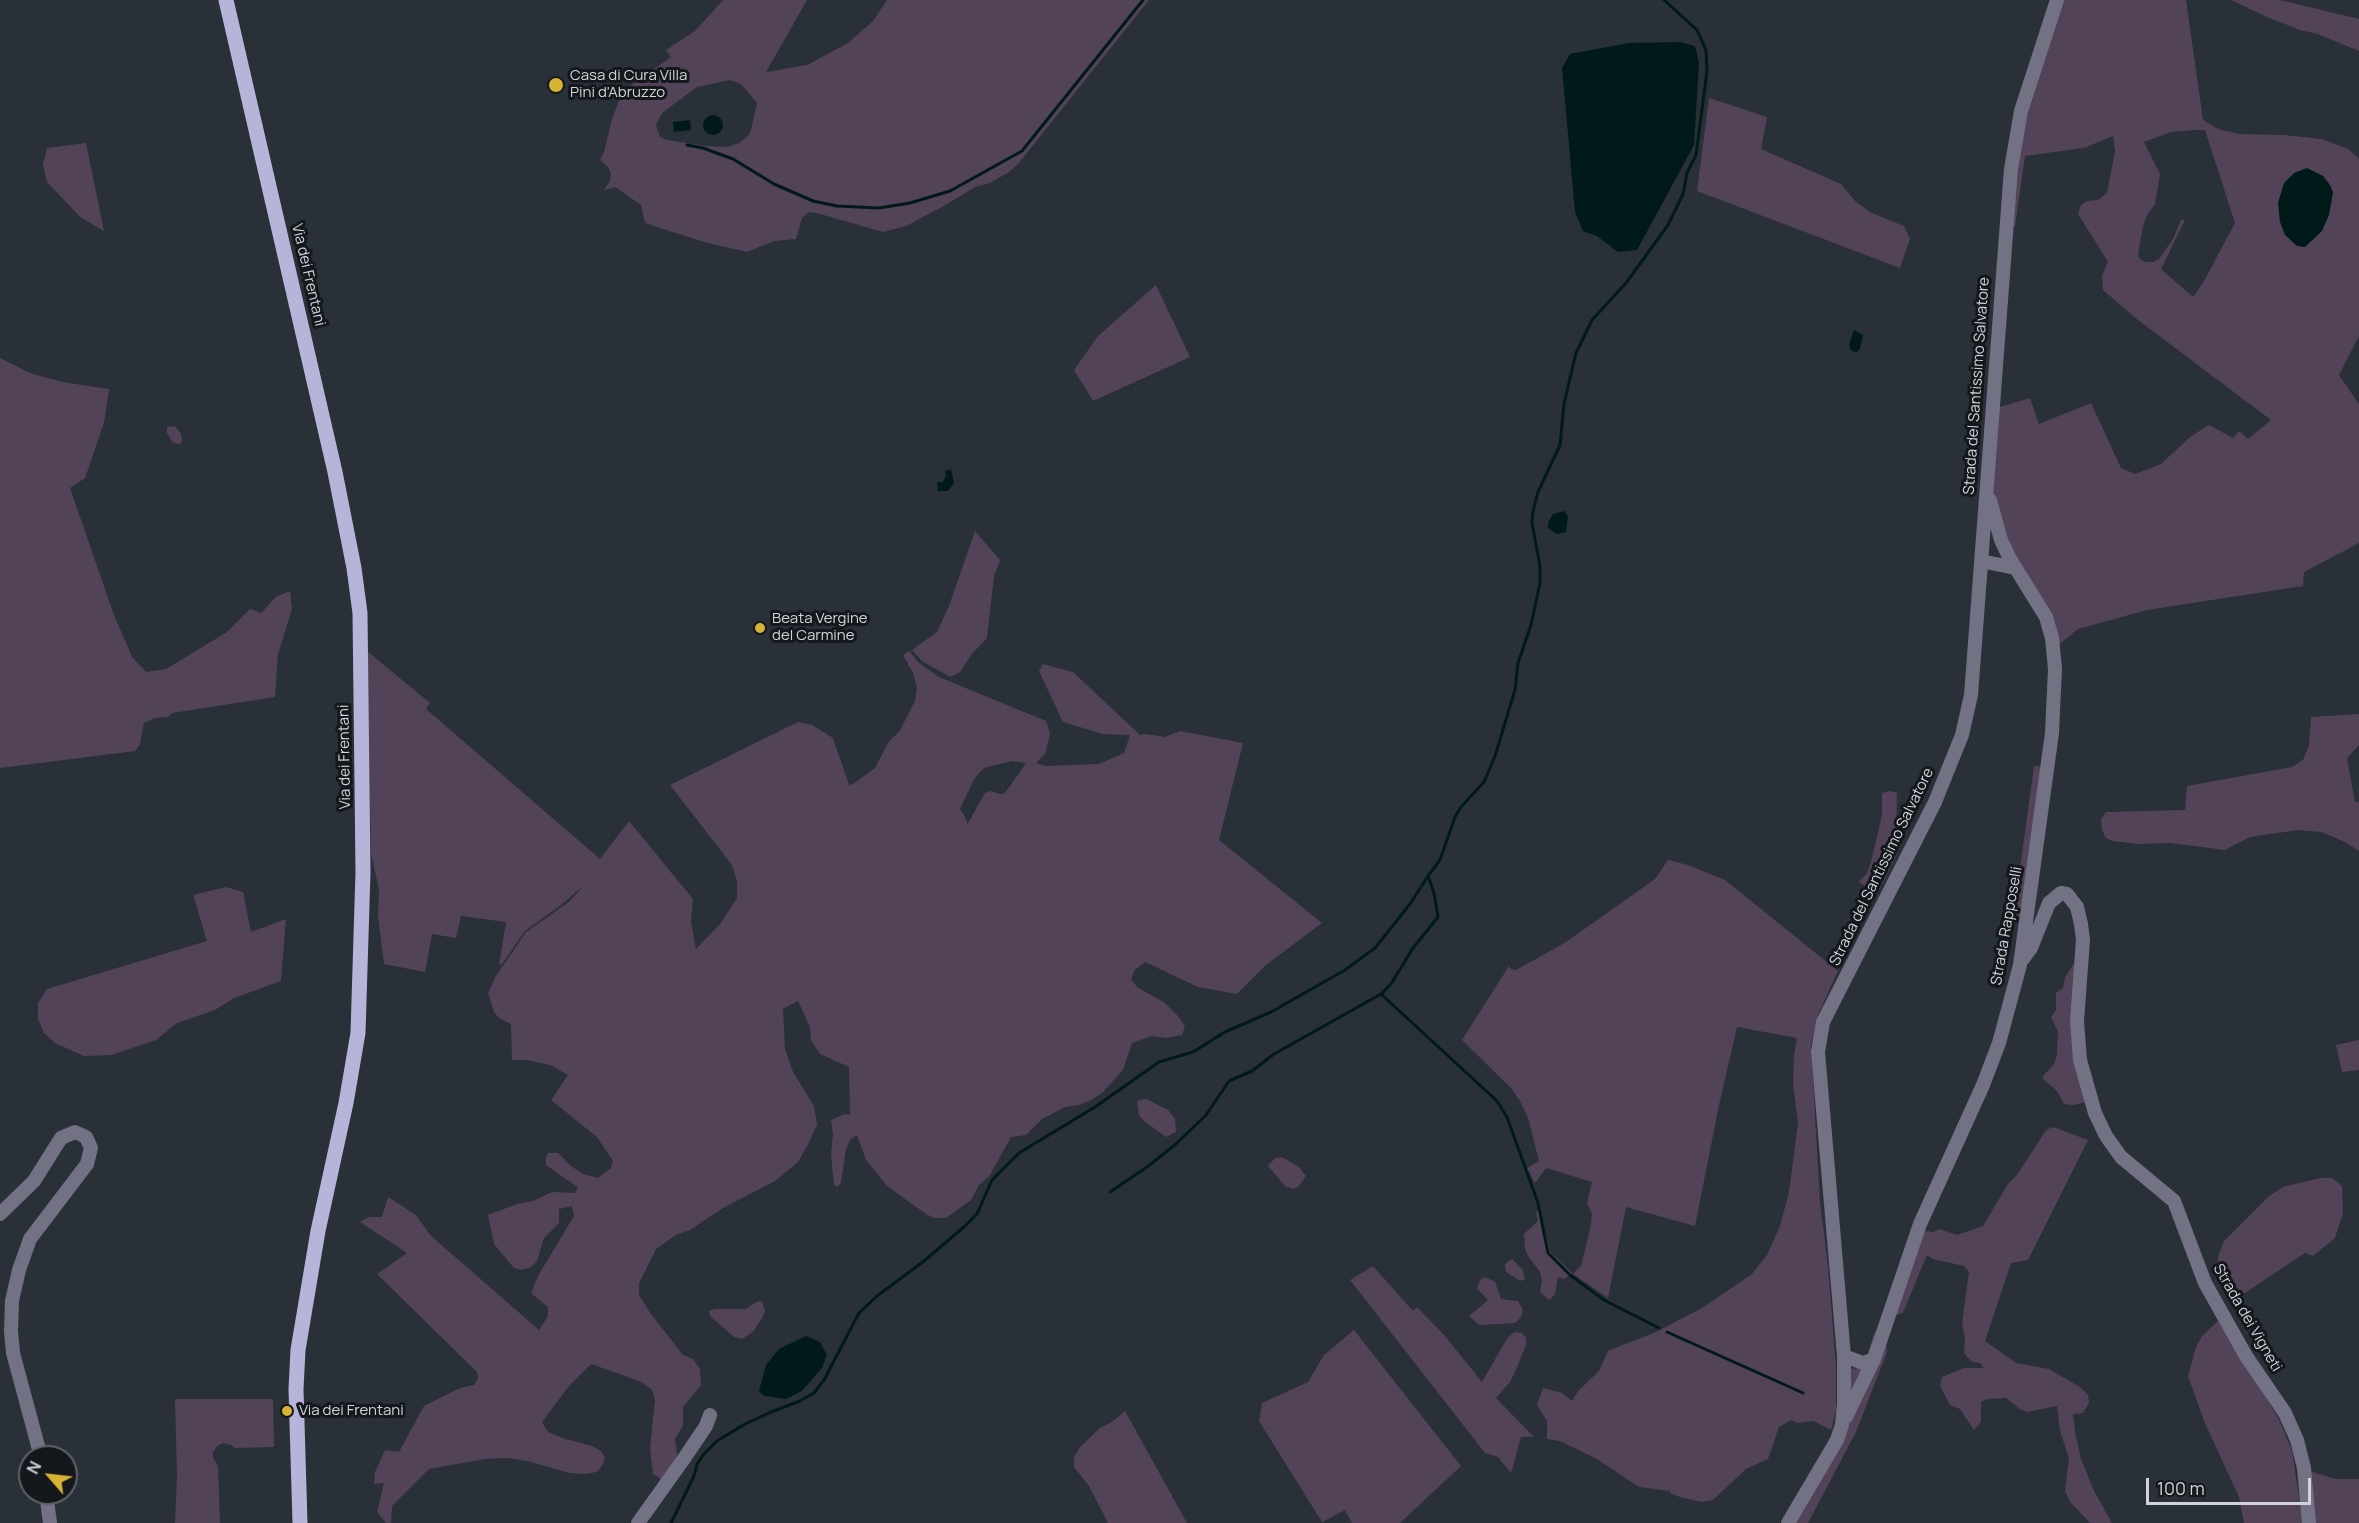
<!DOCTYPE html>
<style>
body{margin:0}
#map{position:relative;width:2359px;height:1523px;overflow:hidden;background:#293038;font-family:Manrope,sans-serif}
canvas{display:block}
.north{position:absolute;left:18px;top:1445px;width:60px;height:60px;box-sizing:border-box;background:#14171b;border:2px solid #5f6367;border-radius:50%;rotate:298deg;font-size:16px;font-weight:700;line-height:24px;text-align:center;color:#d0d4da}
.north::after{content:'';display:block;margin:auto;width:21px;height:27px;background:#d7b434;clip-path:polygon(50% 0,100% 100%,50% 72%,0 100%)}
.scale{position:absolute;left:2146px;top:1478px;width:165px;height:27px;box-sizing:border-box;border:3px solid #d0d4da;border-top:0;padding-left:8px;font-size:18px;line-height:21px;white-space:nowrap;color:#d0d4da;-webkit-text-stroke:4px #14171b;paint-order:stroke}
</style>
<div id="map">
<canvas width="2359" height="1523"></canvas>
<div class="north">N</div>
<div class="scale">100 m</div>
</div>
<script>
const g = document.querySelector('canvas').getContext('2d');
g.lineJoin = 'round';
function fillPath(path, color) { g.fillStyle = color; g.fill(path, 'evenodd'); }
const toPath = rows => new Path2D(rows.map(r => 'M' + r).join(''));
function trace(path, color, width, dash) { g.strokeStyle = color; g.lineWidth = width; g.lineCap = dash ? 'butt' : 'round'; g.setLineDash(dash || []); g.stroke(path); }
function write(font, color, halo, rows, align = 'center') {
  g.font = font + ' Manrope,sans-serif'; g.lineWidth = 6; g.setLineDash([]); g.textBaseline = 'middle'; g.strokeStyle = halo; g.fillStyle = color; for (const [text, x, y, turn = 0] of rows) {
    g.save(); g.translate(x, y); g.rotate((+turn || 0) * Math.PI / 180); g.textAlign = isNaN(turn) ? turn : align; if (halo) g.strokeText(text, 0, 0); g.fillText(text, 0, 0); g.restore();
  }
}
const green = toPath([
 [723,0,807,0,766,72,807,65,848,43,873,21,887,0,1149,0,1018,164,1009,172,990,183,975,187,944,206,906,226,883,232,817,213,809,212,802,218,796,239,774,241,747,252,704,242,645,223,641,205,615,187,604,190,610,181,611,173,608,167,600,160,604,152,612,119,620,98,626,89,671,57,666,50,695,31],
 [730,80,741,84,757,103,750,134,739,143,727,147,706,146,667,140,660,137,656,125,662,113,697,87],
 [2063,0,2186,0,2203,120,2218,129,2238,134,2284,135,2321,139,2348,149,2359,159,2359,336,2339,375,2359,404,2359,543,2304,572,2303,586,2147,610,2078,629,2057,646,2006,539,1989,492,1993,409,2030,398,2039,424,2091,403,2121,468,2135,474,2161,464,2190,437,2209,425,2233,438,2239,431,2248,439,2271,420,2138,320,2103,290,2102,276,2108,262,2078,214,2081,205,2087,201,2098,200,2107,193,2115,151,2113,136,2084,148,2025,156,2015,227,2011,226,2019,150,2033,91],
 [2194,130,2205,130,2235,223,2203,283,2193,297,2161,269,2185,220,2181,220,2173,239,2159,259,2153,262,2145,262,2139,258,2138,254,2143,226,2147,215,2155,204,2160,174,2144,142,2171,132],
 [2331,185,2332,201,2322,231],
 [2231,0,2280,0,2359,19,2359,51,2318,34,2300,30,2267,17],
 [1709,98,1767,117,1761,149,1841,184,1856,202,1872,213,1904,226,1910,239,1900,268,1697,191],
 [86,143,104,231,80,217,47,182,43,164,47,148],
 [1156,285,1190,357,1093,401,1074,370,1098,336],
 [0,358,30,373,62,382,109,389,104,423,85,478,70,488,114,615,132,657,146,672,166,669,227,632,250,609,261,613,276,597,290,591,292,609,278,654,275,697,172,713,168,717,154,718,144,723,140,744,135,751,0,768],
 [175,426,181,434,182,442,180,444,173,443,167,433,167,427],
 [975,531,1000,560,994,576,987,638,971,655,960,672,950,677,922,661,912,650,937,632,949,606],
 [367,651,430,703,426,709,600,859,629,821,693,899,691,921,696,949,720,924,737,898,737,881,732,865,670,785,798,722,812,725,833,738,849,785,853,784,875,768,889,741,899,732,915,701,917,687,913,673,903,655,909,651,919,663,939,677,1046,721,1050,733,1048,742,1045,754,1036,763,1045,766,1099,764,1124,753,1130,735,1103,734,1063,722,1039,671,1043,664,1073,672,1140,735,1146,734,1165,737,1180,731,1243,743,1219,840,1322,923,1266,965,1237,994,1198,987,1145,962,1135,970,1131,979,1137,987,1165,1003,1177,1015,1185,1026,1182,1035,1166,1038,1152,1036,1132,1043,1123,1070,1103,1092,1093,1099,1079,1105,1065,1107,1042,1119,1026,1135,1011,1137,990,1175,979,1185,971,1200,946,1218,934,1218,926,1214,887,1186,866,1160,857,1135,850,1140,846,1149,841,1182,838,1187,834,1185,831,1154,833,1134,831,1120,844,1114,850,1115,849,1067,820,1054,811,1040,810,1027,798,1001,783,1009,785,1049,793,1072,814,1106,817,1125,808,1144,798,1162,775,1181,723,1208,690,1230,676,1235,656,1249,639,1283,639,1295,651,1314,683,1355,693,1359,700,1369,701,1385,683,1407,683,1426,675,1439,677,1454,675,1465,670,1473,661,1479,653,1474,650,1448,655,1400,652,1390,642,1382,591,1364,569,1386,542,1422,548,1432,562,1438,592,1446,601,1451,605,1458,602,1466,597,1472,584,1474,570,1473,527,1461,508,1458,485,1459,429,1469,392,1506,391,1523,386,1523,377,1512,384,1483,374,1484,375,1472,385,1450,399,1452,424,1406,460,1388,474,1385,478,1378,477,1372,377,1274,407,1253,360,1222,369,1217,382,1217,388,1197,416,1215,430,1235,539,1330,548,1316,548,1307,531,1293,538,1276,574,1216,572,1206,559,1209,559,1223,544,1238,537,1261,531,1267,521,1270,514,1268,494,1244,488,1215,517,1204,533,1201,552,1192,575,1193,578,1188,573,1184,546,1165,546,1157,548,1153,558,1153,571,1166,583,1174,598,1178,611,1168,613,1161,597,1137,551,1100,568,1075,550,1065,527,1060,512,1060,511,1024,499,1018,494,1012,488,993,496,976,526,932,569,902,584,885,561,905,525,931,502,964,499,965,506,922,461,916,456,938,432,934,425,972,384,964,378,916,379,890,371,853],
 [1012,761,1026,763,1005,793,1000,794,990,791,985,793,967,825,967,821,960,809,974,779,984,768],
 [2359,714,2359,745,2347,758,2355,802,2359,802,2359,851,2347,843,2322,832,2298,830,2250,837,2225,850,2170,843,2138,844,2112,841,2106,838,2102,830,2101,819,2106,812,2185,810,2187,786,2292,767,2303,760,2309,745,2311,717],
 [2034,766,2045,767,2020,917,2014,913],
 [1890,791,1897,793,1896,835,1898,852,1880,889,1870,889,1859,882,1867,873,1871,862,1882,815,1882,793],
 [1668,860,1688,865,1725,880,1838,971,1818,1015,1811,1046,1820,1202,1828,1266,1836,1368,1836,1410,1831,1430,1813,1421,1797,1423,1791,1420,1779,1427,1768,1459,1746,1469,1713,1500,1701,1502,1677,1496,1670,1493,1670,1491,1639,1487,1597,1459,1560,1441,1547,1439,1547,1421,1537,1405,1543,1388,1562,1393,1572,1401,1578,1391,1599,1371,1608,1351,1656,1332,1702,1308,1752,1274,1767,1255,1780,1226,1789,1192,1798,1123,1793,1083,1794,1056,1797,1038,1737,1027,1719,1105,1695,1226,1626,1207,1608,1298,1573,1274,1564,1279,1558,1277,1555,1294,1549,1300,1540,1292,1542,1281,1540,1272,1528,1256,1525,1249,1524,1234,1538,1221,1536,1212,1540,1210,1550,1252,1573,1274,1581,1266,1591,1225,1592,1214,1587,1203,1592,1182,1546,1168,1535,1183,1527,1168,1539,1161,1528,1118,1520,1101,1511,1088,1462,1040,1509,966,1511,969,1516,970,1566,942,1655,879],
 [226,887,243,892,251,932,286,919,281,981,234,998,215,1010,177,1023,156,1040,112,1055,84,1056,55,1043,44,1033,38,1019,38,1003,47,989,207,941,193,895],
 [2075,962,2090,1101,2073,1105,2064,1104,2057,1091,2043,1079,2043,1076,2054,1064,2057,1054,2058,1032,2051,1017,2056,1010,2056,993,2063,988,2065,977],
 [2359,1040,2359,1070,2342,1072,2336,1045],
 [1146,1099,1168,1110,1175,1119,1176,1132,1166,1137,1144,1121,1139,1115,1137,1101],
 [2053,1127,2088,1140,2028,1260,2011,1263,1985,1341,2016,1363,2049,1369,2080,1387,2088,1395,2089,1403,2083,1413,2073,1414,2075,1432,2081,1459,2094,1491,2112,1523,2090,1523,2071,1503,2065,1491,2069,1458,2060,1431,2057,1406,2027,1412,2020,1409,2006,1398,1987,1399,1981,1402,1981,1422,1974,1430,1960,1409,1950,1405,1940,1386,1942,1377,1964,1368,1984,1368,1980,1363,1972,1362,1964,1353,1965,1339,1962,1323,1969,1272,1964,1266,1933,1259,1927,1255,1903,1313,1890,1317,1924,1231,1933,1232,1939,1229,1957,1235,1983,1226,2008,1184,2017,1175,2046,1130],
 [1282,1157,1299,1167,1306,1176,1299,1186,1293,1189,1285,1186,1268,1166,1275,1158],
 [2320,1178,2332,1178,2342,1186,2343,1213,2335,1238,2313,1256,2305,1253,2242,1295,2245,1301,2227,1297,2218,1280,2218,1256,2224,1241,2269,1196,2283,1187],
 [1512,1259,1523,1270,1525,1279,1520,1281,1506,1272,1505,1264],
 [1373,1266,1413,1311,1417,1307,1445,1336,1482,1382,1508,1337,1515,1332,1522,1333,1526,1338,1526,1345,1516,1370,1510,1382,1496,1398,1534,1437,1521,1437,1511,1473,1498,1457,1485,1453,1350,1280],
 [1485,1277,1495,1282,1501,1299,1518,1301,1523,1310,1521,1317,1515,1323,1479,1325,1469,1316,1488,1300,1477,1288,1480,1280],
 [758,1301,762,1302,765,1311,762,1318,753,1332,742,1339,734,1337,710,1316,709,1311,715,1309,746,1309],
 [2218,1321,2279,1419,2292,1451,2303,1523,2244,1523,2239,1497,2204,1421,2188,1376,2196,1347,2202,1336],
 [1354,1330,1461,1466,1400,1523,1352,1523,1345,1510,1322,1522,1259,1421,1262,1403,1308,1382,1324,1355],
 [1875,1331,1886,1337,1887,1352,1856,1432,1808,1523,1792,1523,1849,1418,1846,1369,1863,1368],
 [175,1399,273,1399,274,1447,235,1448,231,1445,223,1443,217,1446,213,1452,213,1458,218,1466,220,1523,175,1523,177,1477],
 [1125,1411,1187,1523,1108,1523,1089,1486,1074,1467,1074,1457,1080,1447,1100,1428,1112,1422],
 [2309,1471,2336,1479,2359,1479,2359,1523,2312,1523]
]);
const water = toPath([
 [1680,42,1695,46,1699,63,1694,145,1637,250,1618,252,1597,236,1583,231,1575,212,1562,68,1570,54,1629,43],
 '703 125a10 10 0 1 1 20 0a10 10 0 1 1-20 0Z',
 [690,120,691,130,674,132,673,122],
 [2307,168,2323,176,2330,185,2333,192,2329,215,2322,231,2305,247,2297,246,2285,235,2280,222,2278,203,2284,183,2294,173],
 [1854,330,1863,335,1860,349,1856,353,1850,349,1849,344],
 [951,469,954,483,948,491,938,491,937,482,943,482,946,475,945,471],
 [1564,511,1568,516,1566,532,1559,534,1555,533,1548,528,1548,523,1553,514],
 [806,1336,820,1342,827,1355,822,1368,802,1391,786,1399,764,1396,759,1391,766,1365,779,1349]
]);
const stream = toPath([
 [687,145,703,148,733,159,774,184,813,201,837,206,879,208,910,203,950,191,1022,151,1143,0],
 [1381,994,1497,1101,1507,1117,1538,1203,1548,1253,1570,1275,1604,1300,1659,1328],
 [1110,1192,1147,1167,1176,1144,1206,1115,1229,1081,1252,1071,1274,1054,1381,994,1391,984,1413,948,1438,917,1434,893,1428,876,1440,860,1455,817,1461,807,1484,782,1495,756,1515,690,1518,663,1531,625,1540,583,1540,566,1532,523,1533,511,1538,492,1560,445,1564,404,1576,353,1592,320,1626,283,1668,225,1683,194,1687,173,1696,155,1707,71,1706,50,1697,30,1664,0],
 [1667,1332,1803,1393],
 [671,1523,694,1476,697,1464,704,1454,717,1441,745,1424,771,1412,800,1401,814,1393,824,1380,859,1313,877,1296,924,1261,965,1226,977,1214,992,1180,1019,1153,1095,1107,1159,1062,1193,1052,1225,1032,1271,1012,1345,970,1375,948,1410,904,1428,876]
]);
const minor = toPath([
 [1981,561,2015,568],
 [2023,959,2031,948,2049,903,2061,893,2067,894,2077,907,2081,924,2083,940,2077,1021,2080,1060,2095,1113,2106,1136,2121,1157,2174,1201,2205,1283,2246,1356,2285,1413,2297,1440,2304,1468,2309,1523],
 [0,1214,34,1181,61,1138,75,1132,86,1137,91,1148,87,1164,30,1239,19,1270,12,1301,11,1331,13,1353,41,1457],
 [1844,1356,1863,1363,1874,1359,1920,1224,1983,1085,1999,1043,2020,965,2052,733,2055,669,2052,638,2046,617,2010,559,2001,540,1990,500],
 [1846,1417,1874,1359],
 [46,1493,50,1523],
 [638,1523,683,1460,706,1426,710,1415],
 [1788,1523,1837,1440,1842,1425,1844,1403,1844,1356,1818,1052,1823,1022,1935,802,1962,735,1971,695,2011,169,2021,111,2057,0]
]);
const major = toPath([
 [226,0,335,472,354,568,360,613,363,872,358,1033,346,1103,318,1231,298,1350,296,1389,300,1523]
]);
const markers = [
 [556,85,8,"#d7b434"],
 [760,628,6,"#d7b434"],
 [287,1411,6,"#d7b434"]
];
const poiNames = [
 ["Casa di Cura Villa",570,76],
 ["Pini d'Abruzzo",570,93],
 ["Beata Vergine",772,619],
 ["del Carmine",772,636],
 ["Via dei Frentani",299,1411]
];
const streetNames = [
 ["Via dei Frentani",308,275,77],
 ["Strada del Santissimo Salvatore",1977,386,-86],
 ["Via dei Frentani",345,757,-91],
 ["Strada del Santissimo Salvatore",1882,867,-64],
 ["Strada Rapposelli",2007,926,-80],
 ["Strada dei Vigneti",2247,1318,60]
];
fillPath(green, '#534358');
fillPath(water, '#001a19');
trace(stream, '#001a19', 3);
trace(minor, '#737284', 14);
trace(major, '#b6b5d9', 15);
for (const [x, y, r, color] of markers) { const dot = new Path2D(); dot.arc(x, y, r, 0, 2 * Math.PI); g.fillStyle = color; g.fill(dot); trace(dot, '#14171b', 2); }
write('15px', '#d0d4da', '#14171b', poiNames, 'left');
write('15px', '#d0d4da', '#14171b', streetNames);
</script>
